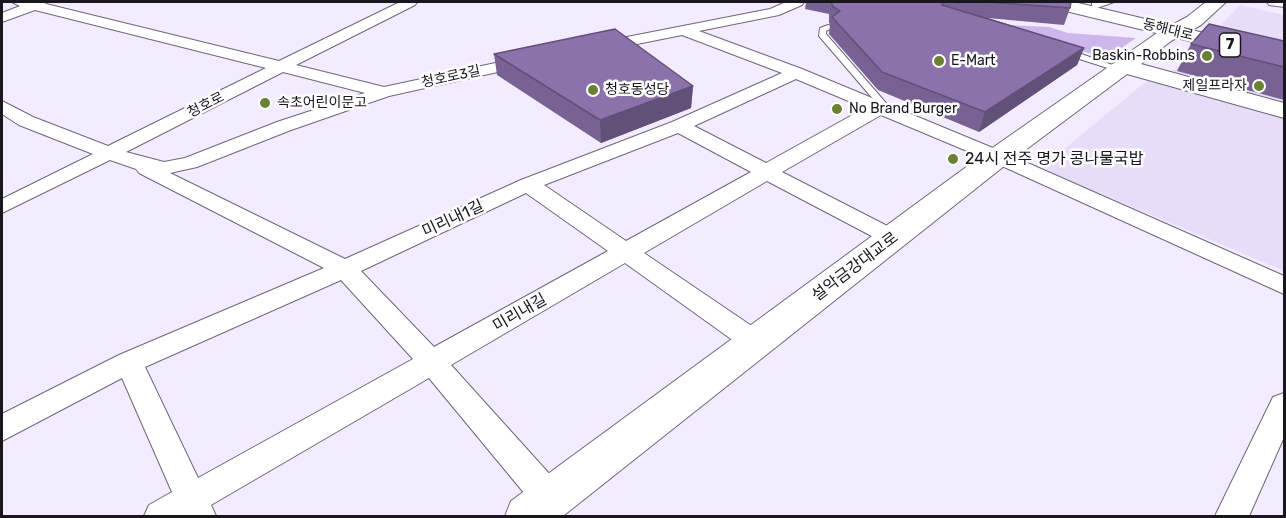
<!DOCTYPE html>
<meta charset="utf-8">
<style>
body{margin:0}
#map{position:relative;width:1286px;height:518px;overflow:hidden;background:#f3ebff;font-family:Rubik,sans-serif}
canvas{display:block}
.frame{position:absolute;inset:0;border:3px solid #19161d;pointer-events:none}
</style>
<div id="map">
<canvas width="1286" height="518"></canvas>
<div class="frame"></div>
</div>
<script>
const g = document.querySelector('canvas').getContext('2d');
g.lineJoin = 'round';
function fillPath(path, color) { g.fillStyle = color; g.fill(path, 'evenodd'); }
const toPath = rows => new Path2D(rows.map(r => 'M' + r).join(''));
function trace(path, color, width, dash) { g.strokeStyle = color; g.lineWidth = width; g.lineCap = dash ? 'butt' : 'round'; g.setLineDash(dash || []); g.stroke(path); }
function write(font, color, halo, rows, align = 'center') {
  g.font = font + ' Rubik,"Noto Sans KR",sans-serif'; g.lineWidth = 5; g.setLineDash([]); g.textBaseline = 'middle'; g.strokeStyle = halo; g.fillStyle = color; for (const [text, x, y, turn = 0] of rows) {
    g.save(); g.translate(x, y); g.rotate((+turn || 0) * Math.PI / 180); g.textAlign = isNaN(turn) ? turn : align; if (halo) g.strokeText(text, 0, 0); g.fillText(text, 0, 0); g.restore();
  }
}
const built = toPath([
 [1240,5,1284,15,1284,271,1050,172,1044,166,1144,83,1176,69,1193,49,1204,43]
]);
const green = toPath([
 [988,24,1049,27,1068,33,1136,38,1110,56,1099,56]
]);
const lane = toPath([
 [828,25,835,27,826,31,826,34,892,110,892,114,886,114,819,36,820,28,828,25],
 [1064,50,1070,50,1124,69,1117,71,1064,54,1064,50]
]);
const street = toPath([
 [12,2,44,2,46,4,279,61,400,2,417,2,415,5,296,65,384,87,528,56,534,58,536,61,534,64,389,96,291,130,197,167,170,173,345,259,521,180,672,122,782,73,682,35,597,52,589,47,591,44,770,9,786,2,804,2,802,5,779,15,699,31,802,69,1005,153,1284,276,1284,294,991,161,881,115,782,172,901,233,905,238,901,243,893,245,885,243,767,181,644,253,765,335,769,342,765,349,755,352,745,349,625,263,451,365,563,489,568,500,563,511,551,515,539,511,429,378,211,505,216,516,144,516,149,505,172,492,122,378,2,441,2,414,119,355,324,268,139,173,136,169,110,160,2,213,2,199,93,154,19,125,2,114,2,101,33,117,108,146,266,68,35,10,2,22,2,13,20,6,12,2],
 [283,72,365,93,277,122,185,158,164,162,126,152,283,72],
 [796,79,865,108,766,163,694,126,796,79],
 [678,133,751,172,626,241,544,185,678,133],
 [526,193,608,251,434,347,361,271,526,193],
 [341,280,413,359,198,478,145,367,341,280],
 [1092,2,1114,2,1097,8,1092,7,1092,2],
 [1267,2,1284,2,1284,7,1269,5,1267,2],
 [1284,393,1284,437,1249,516,1215,516,1273,397,1284,393]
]);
const secondary = toPath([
 [1206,2,1226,2,1201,25,1171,41,1141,64,1284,103,1284,118,1127,74,1008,163,563,516,505,516,511,501,988,151,1157,33,1187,17,1206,2]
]);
const primary = toPath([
 [1043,2,1074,2,1284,52,1284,64,1045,6,1043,2]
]);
const wall = toPath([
 [806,2,1071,2,1070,8,1064,25,988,18,1084,48,1077,65,979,132,878,90,829,34,830,24,829,23,829,14,805,9],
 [1284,41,1284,100,1177,71,1191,44],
 [494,54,693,86,691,108,601,143,497,75]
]);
const shadedWall = toPath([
 [1084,48,1077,65,979,132,985,112],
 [693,86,691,108,601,143,600,120]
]);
const building = toPath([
 [832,2,943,2,942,5,1084,48,985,112,882,72,832,17,840,11,832,6,832,2],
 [987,2,1071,2,1070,8,987,2],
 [1209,24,1284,41,1284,67,1191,44,1209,24],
 [615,29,693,86,600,120,494,54,615,29]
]);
const markers = [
 [1207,56,6,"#698133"],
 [939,61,6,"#698133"],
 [1259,86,6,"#698133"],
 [593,90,6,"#698133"],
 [265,103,6,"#698133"],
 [837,109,6,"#698133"],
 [953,159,6,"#698133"]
];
const farStreetnames = [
 ["동해대로",1168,30,14],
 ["청호로3길",451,77,-12],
 ["청호로",206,105,-27]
];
const farPoinames = [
 ["Baskin-Robbins",1195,56,"right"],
 ["E-Mart",951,61],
 ["제일프라자",1247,86,"right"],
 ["청호동성당",605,90],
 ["속초어린이문고",277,103],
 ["No Brand Burger",849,109]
];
const shields = [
 [1230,45,21]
];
const shieldNames = [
 ["7",1230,45]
];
const poiNames = [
 ["24시 전주 명가 콩나물국밥",965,159]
];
const streetNames = [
 ["미리내1길",453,219,-25],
 ["설악금강대교로",855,267,-37],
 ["미리내길",520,313,-30]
];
fillPath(built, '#e8ddf8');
fillPath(green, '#cdb6ec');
trace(lane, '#6e6778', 2);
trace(street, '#6e6778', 2);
trace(secondary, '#6e6778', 2);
trace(primary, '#6e6778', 2);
fillPath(lane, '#fff');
fillPath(street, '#fff');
fillPath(secondary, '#fff');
fillPath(primary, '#fff');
fillPath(wall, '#786293');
fillPath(shadedWall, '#615078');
fillPath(building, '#8b72ab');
trace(building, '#615078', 1.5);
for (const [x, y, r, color] of markers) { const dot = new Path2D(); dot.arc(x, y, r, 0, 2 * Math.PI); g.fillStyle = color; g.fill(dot); trace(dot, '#fdfdfd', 2); }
write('14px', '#19161d', '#fdfdfd', farStreetnames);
write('14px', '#19161d', '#fdfdfd', farPoinames, 'left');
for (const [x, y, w] of shields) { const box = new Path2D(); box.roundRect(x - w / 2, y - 12, w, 24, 4.5); g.fillStyle = '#fdfdfd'; g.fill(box); trace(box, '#19161d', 1.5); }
write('bold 15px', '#19161d', null, shieldNames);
write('16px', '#19161d', '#fdfdfd', poiNames, 'left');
write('16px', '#19161d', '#fdfdfd', streetNames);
</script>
